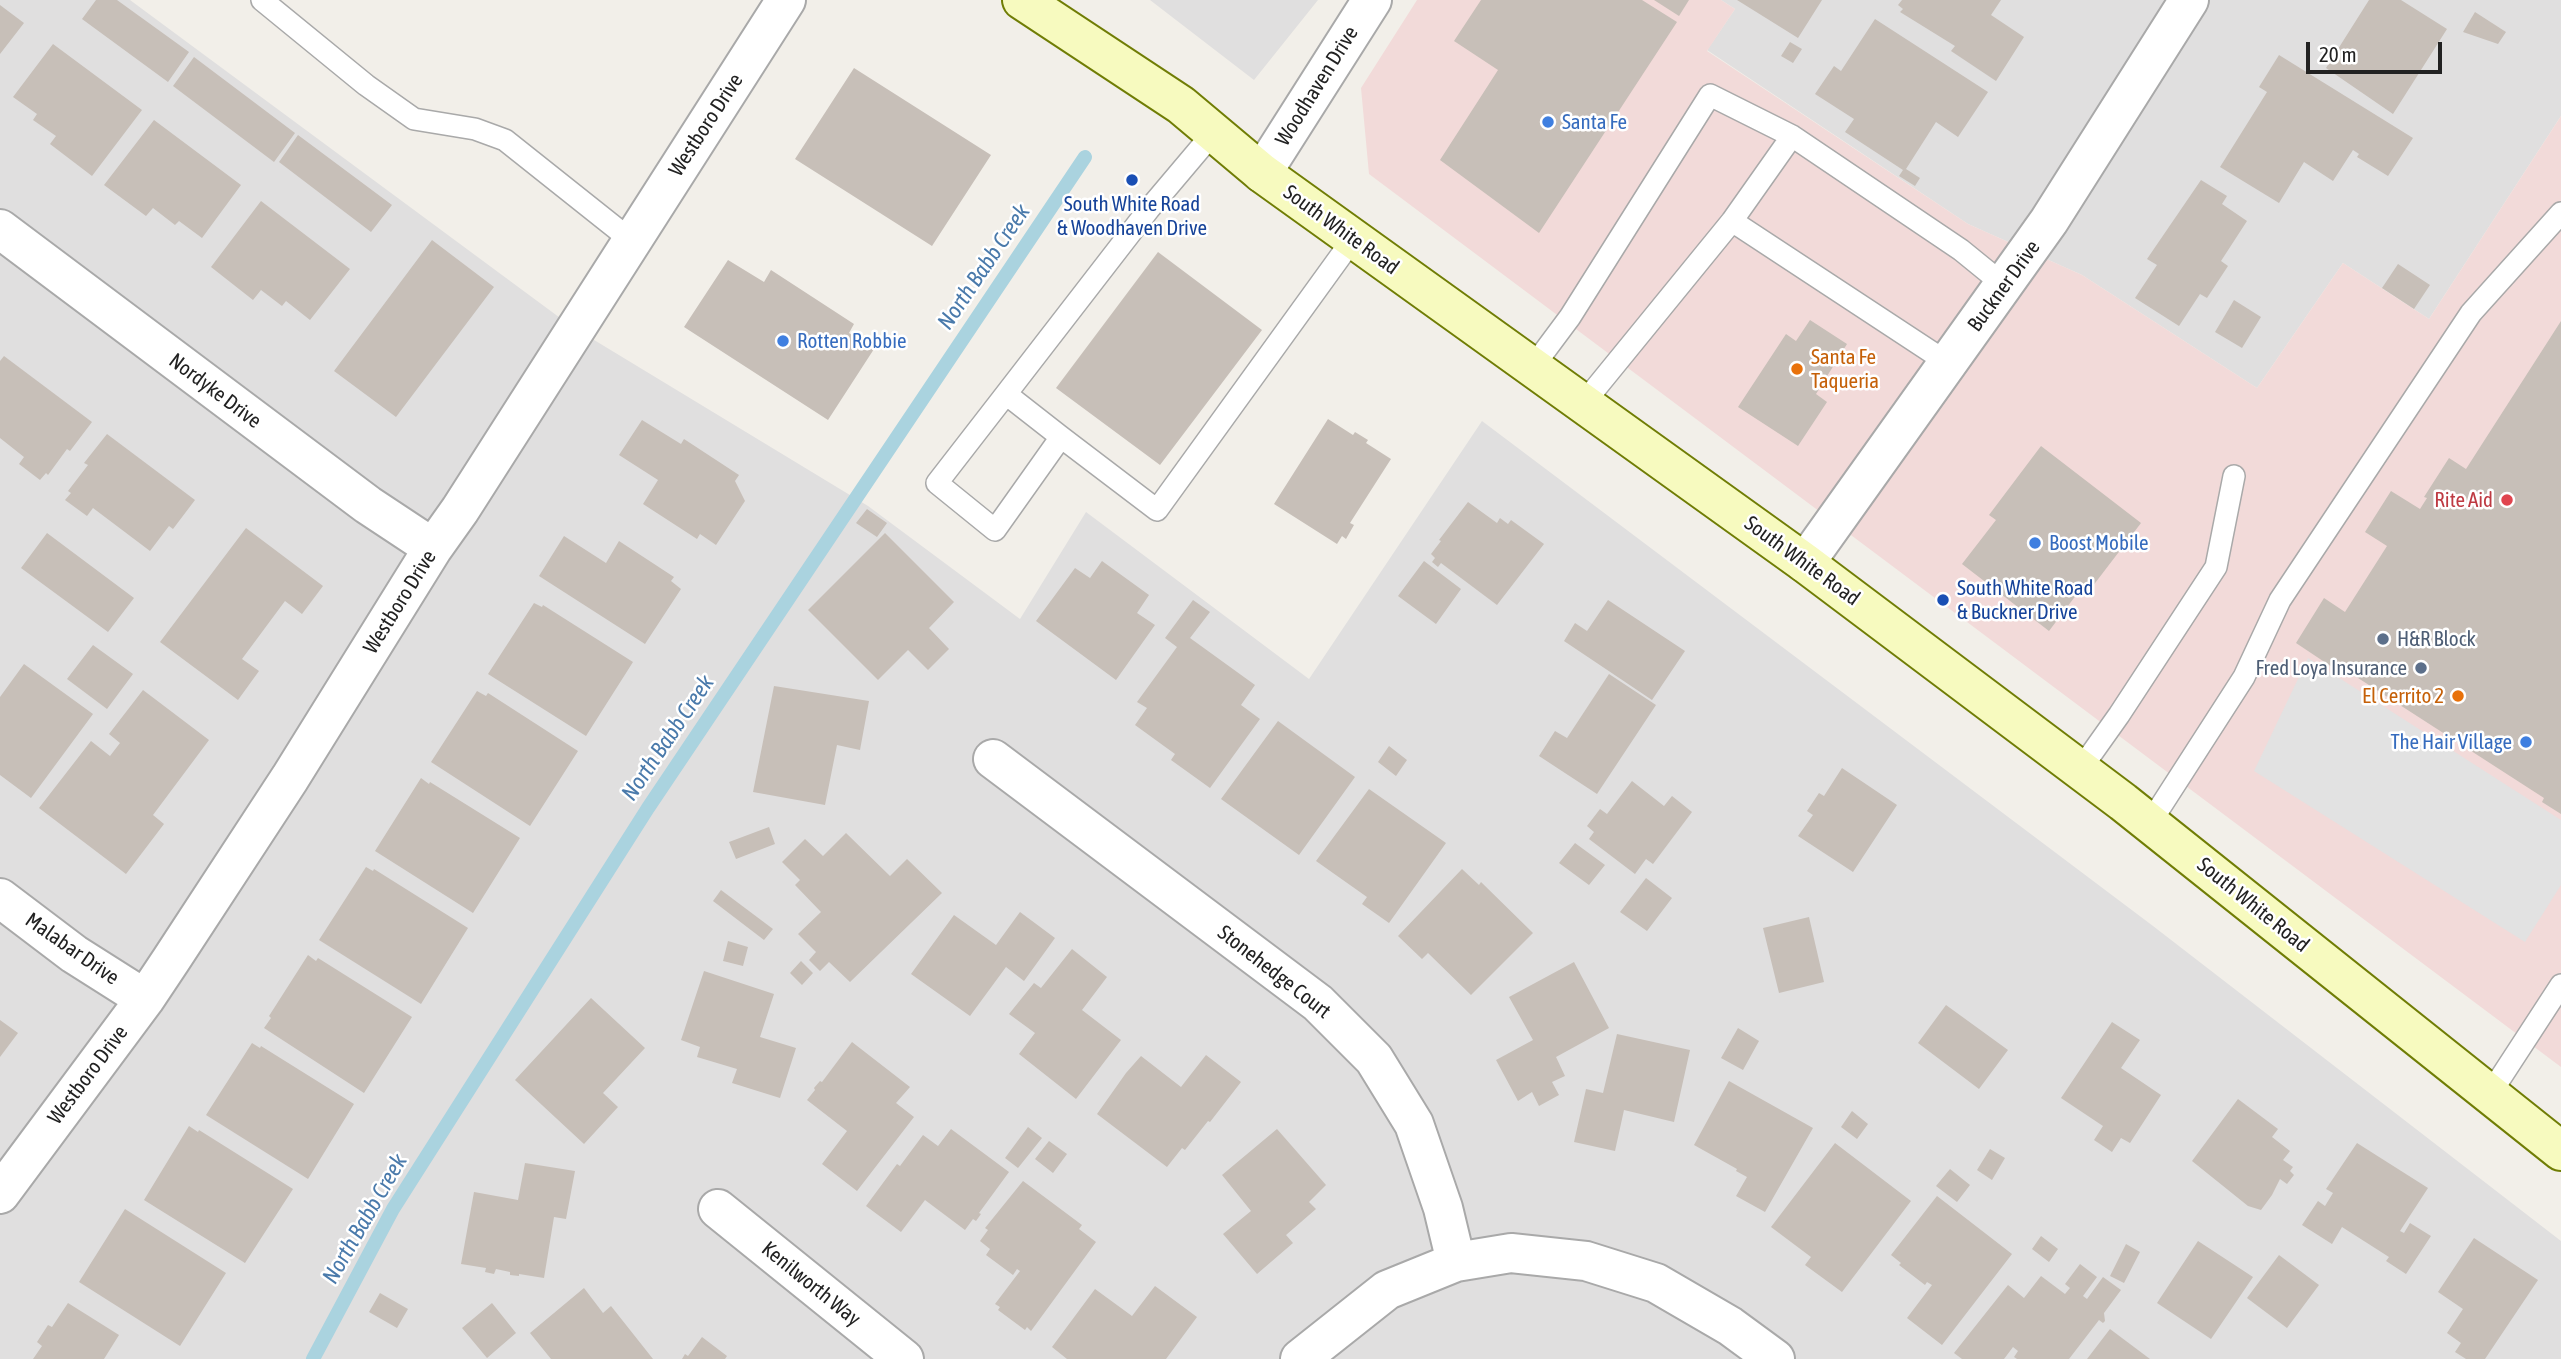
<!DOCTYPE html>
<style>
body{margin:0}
#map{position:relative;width:2561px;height:1359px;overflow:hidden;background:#f2efe9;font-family:"Asap Condensed",sans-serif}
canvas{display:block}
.scale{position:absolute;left:2306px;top:42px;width:136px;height:32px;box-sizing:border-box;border:4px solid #222;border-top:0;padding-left:9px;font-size:21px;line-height:24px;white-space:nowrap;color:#222;-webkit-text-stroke:5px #fff;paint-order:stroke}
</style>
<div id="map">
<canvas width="2561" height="1359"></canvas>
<div class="scale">20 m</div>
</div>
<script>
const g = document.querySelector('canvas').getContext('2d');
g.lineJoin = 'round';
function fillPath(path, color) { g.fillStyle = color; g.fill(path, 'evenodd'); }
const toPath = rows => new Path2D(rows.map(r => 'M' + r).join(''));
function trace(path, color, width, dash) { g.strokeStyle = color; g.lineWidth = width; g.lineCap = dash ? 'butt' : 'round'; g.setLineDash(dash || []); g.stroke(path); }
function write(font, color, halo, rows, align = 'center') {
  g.font = font + ' "Asap Condensed",sans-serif'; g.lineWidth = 5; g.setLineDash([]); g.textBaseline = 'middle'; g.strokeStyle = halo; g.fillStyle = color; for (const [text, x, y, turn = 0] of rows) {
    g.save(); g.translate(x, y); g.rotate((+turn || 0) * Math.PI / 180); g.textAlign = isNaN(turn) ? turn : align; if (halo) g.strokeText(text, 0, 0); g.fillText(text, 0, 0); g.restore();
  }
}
const residential = toPath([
 [0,0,130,0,571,326,868,506,1020,619,1086,512,1309,679,1482,421,2153,926,2561,1241,2561,1359,0,1359],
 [1150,0,1318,0,1254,80],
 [1721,0,2561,0,2561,116,2429,319,2343,263,2257,388,2082,275,1968,224,1707,50,1735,9]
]);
const commercial = toPath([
 [1417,0,1721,0,1735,9,1707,51,1968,224,2082,275,2257,388,2343,263,2429,319,2561,116,2561,1067,1369,174,1361,88]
]);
const parking = toPath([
 [2308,658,2561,820,2561,885,2525,942,2254,771]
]);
const stream = toPath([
 [313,1359,393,1209,648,808,1085,157]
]);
const building = toPath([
 [96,0,117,0,189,52,168,82,82,19],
 [1481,0,1642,0,1677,22,1539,233,1440,160,1498,70,1454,41],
 [1654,0,1689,0,1679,16],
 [1737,0,1822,0,1798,38],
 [1902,0,2001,0,1991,15,2024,37,1996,81,1951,51,1955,46,1900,12,1903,9,1898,5],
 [2369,0,2401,0,2447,29,2393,114,2326,68],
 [0,5,24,23,0,54],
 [2475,12,2506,32,2498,44,2463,32],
 [1875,19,1988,92,1958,137,1936,122,1906,169,1920,178,1915,186,1899,176,1903,170,1845,132,1854,119,1815,94,1834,66,1841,71],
 [1790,42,1802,49,1793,63,1781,56],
 [53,44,142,110,92,176,50,144,56,136,33,120,37,114,13,97],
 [2279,55,2413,138,2388,176,2357,157,2359,154,2353,150,2333,181,2304,162,2279,203,2220,167,2267,92,2259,87],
 [194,57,295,133,274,162,173,86],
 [854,68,991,155,932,246,795,159],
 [154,120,241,185,202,238,179,221,175,225,153,208,146,216,104,185],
 [298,135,392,205,371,232,279,162],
 [2201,180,2227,196,2222,204,2247,221,2221,261,2228,266,2207,298,2200,294,2179,326,2135,298,2157,265,2147,259],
 [261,201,350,269,310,320,286,301,282,306,261,290,253,300,211,267],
 [432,240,494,287,396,417,334,371],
 [1158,252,1262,330,1160,465,1056,388],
 [728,260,764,282,771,270,854,324,849,333,874,349,828,420,684,327],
 [2398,264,2430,285,2414,309,2382,288],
 [2234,300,2261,317,2242,348,2215,332],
 [1810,320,1847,344,1816,394,1827,402,1798,446,1738,407,1786,334,1796,341],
 [2561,321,2561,814,2542,802,2544,798,2341,667,2338,671,2296,643,2324,598,2345,612,2387,546,2365,532,2391,491,2420,509,2427,498,2424,497,2449,458,2466,469],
 [4,356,92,422,70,451,67,449,48,475,46,473,40,480,19,464,24,457,0,438,0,361],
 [1328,419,1353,435,1355,432,1368,440,1366,443,1391,459,1350,523,1354,525,1346,539,1342,536,1337,544,1274,504],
 [642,420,681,444,684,439,739,475,735,481,745,501,716,545,700,534,697,539,643,504,658,480,619,455],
 [107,434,195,500,173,529,169,526,150,551,93,508,87,516,65,500,71,493,68,491,88,465,84,463],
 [2041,446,2141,523,2089,591,2083,586,2049,631,1962,564,1996,520,1989,515],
 [1468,502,1497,523,1500,518,1508,524,1511,520,1544,544,1497,605,1441,563,1438,567,1432,562,1435,558,1431,554,1441,541,1439,540],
 [867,509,887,523,877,537,856,523],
 [246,528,323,586,302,614,285,601,242,659,259,671,238,700,160,642],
 [47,533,134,598,108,632,21,568],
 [885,533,954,602,929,628,949,649,928,670,908,650,878,680,808,610],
 [564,536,606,563,619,541,674,577,671,581,681,589,645,644,539,576],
 [1102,561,1149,595,1137,613,1155,625,1116,680,1036,621,1075,568,1090,578],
 [1424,561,1461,589,1436,624,1398,596],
 [1193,600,1210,612,1190,638,1255,685,1241,705,1260,719,1210,788,1171,760,1175,754,1135,725,1147,708,1137,702,1177,647,1165,638],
 [1608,600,1685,651,1652,700,1564,641,1575,623,1587,631],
 [534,603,542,607,543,605,633,662,586,736,488,674],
 [93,645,133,674,107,709,67,679],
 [24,664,93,714,31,798,0,775,0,697],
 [1609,674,1656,705,1597,794,1539,756,1555,731,1567,738],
 [774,686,869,701,860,750,837,745,825,805,753,792],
 [143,690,209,740,153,815,164,824,126,874,39,808,91,741,110,756,120,743,109,734],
 [477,691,486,696,488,693,578,751,530,826,431,762],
 [1278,721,1355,777,1299,855,1221,799],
 [1389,746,1407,760,1396,776,1378,762],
 [1842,768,1897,805,1853,872,1798,836,1813,815,1807,811,1819,793,1824,796],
 [421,778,429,784,430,782,520,838,473,913,375,851],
 [1632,781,1664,806,1672,796,1692,812,1653,864,1646,859,1635,874,1589,839,1594,832,1587,826,1600,809,1607,814],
 [1369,789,1446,843,1389,923,1362,904,1367,897,1316,861],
 [769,827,775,844,736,859,729,842],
 [846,833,890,876,907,859,942,893,850,982,829,962,820,971,809,960,816,952,798,934,821,912,795,885,800,880,782,862,805,839,823,856],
 [1575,843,1605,865,1589,885,1559,863],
 [366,867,373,871,374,869,468,928,421,1004,319,940],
 [1462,869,1479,885,1481,882,1533,933,1471,995,1428,953,1422,959,1398,936],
 [1646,878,1672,898,1647,931,1620,912],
 [721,890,773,929,764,940,713,901],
 [1020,912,1055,938,1024,981,1006,967,970,1016,911,974,954,915,996,945],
 [1809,917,1824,982,1779,993,1763,928],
 [728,941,748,947,743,966,723,961],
 [1072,949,1107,977,1082,1010,1121,1040,1076,1099,1019,1054,1035,1033,1009,1014,1034,983,1041,988],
 [308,955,316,961,318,958,412,1017,364,1093,264,1028,271,1018,269,1016],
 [801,961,813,973,802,985,790,973],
 [1574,962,1609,1028,1556,1057,1565,1076,1552,1082,1559,1095,1539,1106,1532,1092,1518,1101,1496,1060,1533,1040,1509,997],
 [704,971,774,994,760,1037,796,1048,780,1098,732,1083,737,1069,697,1057,700,1047,681,1040],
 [591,998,645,1048,603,1093,618,1107,584,1144,515,1080],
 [1946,1005,2008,1050,1979,1089,1918,1043],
 [0,1020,18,1033,0,1057],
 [2112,1022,2140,1040,2121,1068,2161,1095,2130,1143,2121,1138,2112,1152,2094,1140,2103,1126,2061,1098],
 [1738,1028,1759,1041,1743,1070,1721,1058],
 [1617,1034,1690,1050,1674,1122,1624,1110,1615,1151,1574,1142,1586,1089,1603,1093],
 [852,1042,910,1087,896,1103,914,1117,857,1191,822,1164,847,1131,807,1100,815,1090,814,1088,820,1081,822,1082],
 [252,1043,260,1048,261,1046,354,1104,308,1179,206,1115],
 [1206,1055,1241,1082,1210,1122,1208,1121,1185,1150,1182,1148,1167,1167,1097,1114,1126,1073,1141,1056,1181,1087],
 [1729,1081,1813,1128,1765,1212,1736,1196,1747,1177,1736,1171,1737,1169,1694,1145],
 [2238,1099,2278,1129,2272,1137,2290,1151,2283,1160,2293,1167,2290,1171,2294,1175,2287,1184,2280,1179,2272,1195,2261,1210,2248,1206,2192,1161],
 [1852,1111,1868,1124,1857,1139,1841,1127],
 [189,1126,198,1132,199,1130,293,1189,245,1263,144,1200],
 [1028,1127,1042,1138,1018,1168,1005,1158],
 [951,1129,1009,1172,979,1213,981,1214,976,1221,973,1219,965,1230,925,1200,901,1232,866,1206,897,1164,900,1166,923,1135,938,1146],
 [1277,1129,1326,1185,1309,1202,1316,1209,1286,1235,1293,1243,1257,1274,1223,1234,1251,1211,1222,1175],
 [1049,1141,1067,1154,1053,1173,1035,1159],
 [1835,1143,1911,1201,1842,1292,1805,1265,1811,1257,1771,1227],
 [2357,1143,2428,1188,2400,1231,2404,1233,2410,1223,2431,1236,2406,1274,2386,1261,2389,1257,2342,1227,2332,1244,2302,1225,2318,1201,2325,1206,2333,1193,2326,1189],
 [1990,1149,2005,1158,1992,1180,1977,1170],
 [525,1163,575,1171,566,1219,554,1217,544,1278,519,1274,519,1276,510,1275,510,1272,496,1269,494,1274,485,1272,486,1268,461,1264,474,1192,518,1200],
 [1950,1169,1970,1185,1957,1202,1936,1186],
 [1023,1181,1082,1225,1079,1229,1096,1242,1031,1331,1027,1327,1025,1330,998,1310,1000,1307,995,1304,1020,1271,1017,1269,1013,1275,986,1255,990,1249,980,1241,988,1230,985,1228],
 [1937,1196,2012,1254,1942,1345,1907,1318,1932,1285,1927,1282,1925,1285,1899,1265,1901,1263,1891,1255],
 [125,1209,226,1273,180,1346,79,1282],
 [2041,1236,2058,1249,2049,1262,2032,1249],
 [2474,1238,2538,1280,2485,1359,2466,1359,2455,1352,2461,1343,2447,1333,2463,1309,2438,1292],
 [2198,1241,2253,1277,2211,1339,2157,1303],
 [2126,1244,2140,1252,2124,1283,2110,1276],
 [2279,1255,2319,1285,2287,1328,2247,1298],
 [2080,1264,2097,1277,2083,1296,2087,1299,2103,1277,2121,1290,2104,1313,2105,1321,2103,1323,2099,1320,2069,1359,2017,1359,2014,1357,2018,1351,2013,1347,2004,1359,1962,1359,1954,1353,2008,1285,2024,1298,2041,1276,2065,1294,2070,1288,2065,1284],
 [1155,1286,1197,1317,1166,1359,1067,1359,1052,1347,1095,1289,1132,1316],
 [584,1288,603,1313,611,1306,653,1359,551,1359,530,1333],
 [380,1293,408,1309,397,1328,369,1312],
 [68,1303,119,1335,104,1359,33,1359,42,1346,37,1342,48,1325,52,1327],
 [492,1303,516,1333,487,1358,462,1328],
 [2110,1329,2150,1359,2087,1359],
 [702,1337,727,1356,725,1359,682,1359,685,1354,688,1356]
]);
const service = toPath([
 [262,0,366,85,414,119,475,129,505,140,632,241],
 [1214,132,1149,209,1006,394,1061,437,1157,510,1353,239],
 [1732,221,1948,363],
 [1532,368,1570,317,1710,95,1792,136,1961,250,2004,285],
 [1006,394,937,483,995,530,1061,437],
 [1582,405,1732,221,1792,136],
 [2080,770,2119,715,2216,567,2234,476],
 [2150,823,2244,677,2280,600,2471,313,2561,213],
 [2490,1094,2561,985]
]);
const minor = toPath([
 [1262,173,1372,0],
 [0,229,368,505,433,548],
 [1805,563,2049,221,2189,0],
 [993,759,1318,1003,1374,1059,1414,1124,1443,1208,1456,1262],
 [0,898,74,954,145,999],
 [0,1194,145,999,171,960,290,778,433,548,460,510,786,0],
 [718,1209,904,1359],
 [1300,1359,1387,1290,1456,1262,1511,1253,1586,1261,1656,1283,1730,1326,1775,1359]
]);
const secondary = toPath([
 [1022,0,1181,105,1262,173,1805,563,2123,802,2561,1151]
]);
const markers = [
 [1548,122,7,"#3f7fe0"],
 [1132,180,7,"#1a4fb4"],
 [783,341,7,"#3f7fe0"],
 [1797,369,7,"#e8710a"],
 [2507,500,7,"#e0444e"],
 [2035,543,7,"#3f7fe0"],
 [1943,600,7,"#1a4fb4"],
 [2383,639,7,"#5c6f8a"],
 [2421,668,7,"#5c6f8a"],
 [2458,696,7,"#e8710a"],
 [2526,742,7,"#3f7fe0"]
];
const streetNames = [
 ["Woodhaven Drive",1317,86,-58],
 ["Westboro Drive",706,125,-57],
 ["South White Road",1341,230,36],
 ["Buckner Drive",2004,286,-54],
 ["Nordyke Drive",215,391,37],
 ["South White Road",1802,561,36],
 ["Westboro Drive",400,602,-58],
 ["South White Road",2253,905,39],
 ["Malabar Drive",72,949,35],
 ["Stonehedge Court",1274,972,38],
 ["Westboro Drive",88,1075,-53],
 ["Kenilworth Way",811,1284,39]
];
const shopNames = [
 ["Santa Fe",1562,122],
 ["Rotten Robbie",797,341],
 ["Boost Mobile",2049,543],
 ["The Hair Village",2512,742,"right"]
];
const transitNames = [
 ["South White Road",1132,204],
 ["& Woodhaven Drive",1132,228],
 ["South White Road",1957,588,"left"],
 ["& Buckner Drive",1957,612,"left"]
];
const foodNames = [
 ["Santa Fe",1811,357],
 ["Taqueria",1811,381],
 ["El Cerrito 2",2444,696,"right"]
];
const healthNames = [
 ["Rite Aid",2493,500]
];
const serviceNames = [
 ["H&R Block",2397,639],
 ["Fred Loya Insurance",2407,668,"right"]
];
const waterNames = [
 ["North Babb Creek",984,267,-56],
 ["North Babb Creek",668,738,-56],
 ["North Babb Creek",365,1219,-60]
];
fillPath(residential, '#e0dfdf');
fillPath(commercial, '#f2dad9');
fillPath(parking, '#e2e2e2');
trace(stream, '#aad3df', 14);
fillPath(building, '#c7bfb8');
trace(service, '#a9a9a9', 24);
trace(minor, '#a9a9a9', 42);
trace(secondary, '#707d05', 42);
trace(service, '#fff', 21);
trace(minor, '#fff', 38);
trace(secondary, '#f7fabf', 38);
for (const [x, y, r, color] of markers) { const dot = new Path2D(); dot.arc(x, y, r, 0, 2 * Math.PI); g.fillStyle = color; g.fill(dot); trace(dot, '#fff', 2.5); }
write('21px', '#222', '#fff', streetNames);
write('21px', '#366cbe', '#fff', shopNames, 'left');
write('21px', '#164399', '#fff', transitNames);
write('21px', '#c56008', '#fff', foodNames, 'left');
write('21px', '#be3a42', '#fff', healthNames, 'right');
write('21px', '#4e5e75', '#fff', serviceNames, 'left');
write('italic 23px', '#4a7aab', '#fff', waterNames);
</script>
